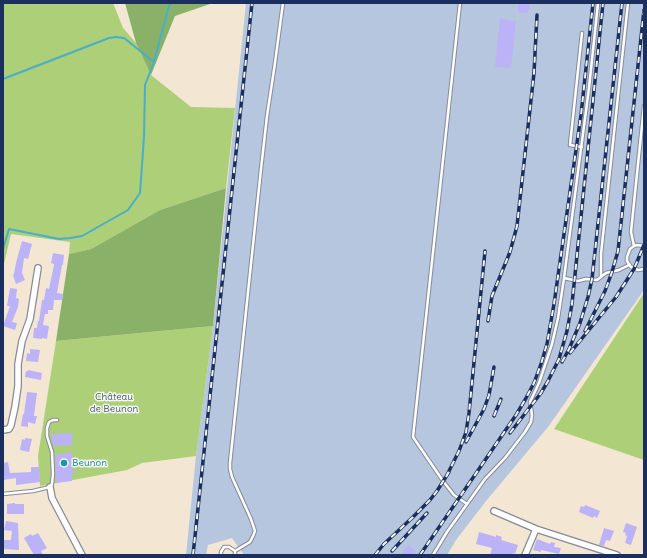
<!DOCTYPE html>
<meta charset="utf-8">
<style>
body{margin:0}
#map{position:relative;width:647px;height:558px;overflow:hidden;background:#f3e6d3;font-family:Delius,sans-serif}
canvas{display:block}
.frame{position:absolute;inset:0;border:4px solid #1b2f5e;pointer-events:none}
</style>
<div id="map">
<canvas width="647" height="558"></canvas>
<div class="frame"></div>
</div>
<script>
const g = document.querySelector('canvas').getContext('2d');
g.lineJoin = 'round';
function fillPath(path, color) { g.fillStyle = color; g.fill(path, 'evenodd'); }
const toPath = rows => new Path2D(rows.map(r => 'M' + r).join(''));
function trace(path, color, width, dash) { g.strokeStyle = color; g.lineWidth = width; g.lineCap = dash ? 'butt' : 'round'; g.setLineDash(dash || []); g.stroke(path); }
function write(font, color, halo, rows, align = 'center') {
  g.font = font + ' Delius,sans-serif'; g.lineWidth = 3; g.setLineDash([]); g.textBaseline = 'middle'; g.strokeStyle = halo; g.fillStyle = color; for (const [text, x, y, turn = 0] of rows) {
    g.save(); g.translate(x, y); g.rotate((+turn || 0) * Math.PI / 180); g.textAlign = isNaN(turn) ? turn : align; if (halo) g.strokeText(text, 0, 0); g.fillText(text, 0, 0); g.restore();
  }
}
const industrial = toPath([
 [246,3,644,3,644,290,548,427,486,501,456,540,447,555,244,555,232,538,208,545,206,555,186,555,196,456,213,326]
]);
const green = toPath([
 [3,3,113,3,123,28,136,43,151,75,191,107,235,108,226,188,160,210,91,249,69,254,70,242,11,234,3,268],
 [644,293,644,460,554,429],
 [213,326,196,456,142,463,127,470,40,486,38,456,56,341]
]);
const forest = toPath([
 [125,3,213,3,175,16,151,75,136,43],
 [226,188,213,326,56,341,69,254,91,249,160,210]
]);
const stream = toPath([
 [3,79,109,38,116,37,124,38,154,62,169,6,171,3],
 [3,249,9,229,59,239,70,238,82,236,128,210,140,193,144,137,145,85,154,62]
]);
const building = toPath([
 [518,3,530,3,528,13,518,12],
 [500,19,516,21,511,68,495,67],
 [22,241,32,244,28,259,24,258,22,273,25,280,16,284,13,275,14,274,16,263],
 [53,253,64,255,63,265,62,265,57,293,63,294,62,300,54,300,53,310,48,310,48,314,45,314,43,325,49,326,47,339,42,338,42,339,33,338,34,328,37,328,38,321,39,321,42,300,44,300,46,288,49,289,54,265,54,264,51,263],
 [10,288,17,289,16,298,19,299,18,307,12,322,17,323,15,330,3,326,10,306,7,306],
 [30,349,40,350,38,362,26,361,27,353,30,354],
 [28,370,42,373,41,380,25,377,26,371,28,371],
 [27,392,37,393,34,416,37,416,35,424,28,422,28,427,21,426,23,414,24,414],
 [72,433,72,445,53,446,51,434],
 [25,438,32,439,29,452,20,450,22,439,25,440],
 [72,452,72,470,76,471,72,474,72,481,56,483,55,455],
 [8,462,10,473,31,472,31,467,39,467,40,482,16,485,16,478,3,480,3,463],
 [15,503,15,504,24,504,24,514,7,514,7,504],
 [585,505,600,511,597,518,594,516,593,518,579,512,581,506,584,507],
 [6,521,18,523,19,550,3,549,3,540,11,540,12,531,4,530],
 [626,523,637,527,631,545,625,543,627,536,625,535,626,533,623,532],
 [604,528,614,531,610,541,606,540,604,546,599,545],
 [479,532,493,536,496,537,496,535,502,537,501,540,518,545,515,554,513,553,512,555,490,555,492,548,476,544],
 [38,533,47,548,41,551,43,555,34,555,24,538,31,534,32,536],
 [537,539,550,544,551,542,555,543,554,547,561,548,559,554,541,550,541,552,533,550],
 [409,545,416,552,413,555,404,555,402,553]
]);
const lane = toPath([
 [460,3,413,437,443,481,454,495,467,504],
 [582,147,570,145,582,33],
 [634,246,631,232,644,106],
 [644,246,637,245,634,246,630,249,627,257,627,261,631,267,638,270,644,269],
 [601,277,601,254,628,3],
 [564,278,578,281,586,279,597,280,606,273,619,270,629,265],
 [3,494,33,491,50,487,52,484,53,474,52,452,47,436,47,428,49,422,53,420,57,420],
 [235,551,250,542,253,536,255,531,251,519,232,477,230,469,230,463,261,169,267,116,275,63,283,3],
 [221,555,221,552,224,547,229,547,235,551,235,555],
 [433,555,447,532,485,479,505,458,525,432,531,422,532,415,530,402,539,383,552,344,558,318,564,278,589,88,598,3]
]);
const street = toPath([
 [3,430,9,429,11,425,15,407,18,386,18,364,22,341,30,319,38,268],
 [50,487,52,498,82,555],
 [494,511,536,529,617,555],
 [525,555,536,529]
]);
const rail = toPath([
 [488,321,492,296,510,252,517,226,534,73,537,15],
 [585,331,605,291,612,272,618,251,644,10],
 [570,353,616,297,634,269,644,245],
 [562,362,569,349,580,323,588,297,592,279,622,3],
 [494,416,501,399],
 [510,433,530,407,541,393,548,381,559,359,567,331,572,304,603,3],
 [466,442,484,409,489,395,494,367],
 [446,477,459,451,466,432,469,413,485,251],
 [392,551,427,513],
 [193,555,252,3],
 [375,555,384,544,413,517,430,500,437,491,449,472],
 [420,555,516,415,525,400,534,383,541,364,547,344,554,304,581,115,593,3]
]);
const markers = [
 [64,463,4,"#0f9aa8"]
];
const parkNames = [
 ["Château",114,397],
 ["de Beunon",114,409]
];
const cultureNames = [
 ["Beunon",72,463]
];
fillPath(industrial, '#b5c6de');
fillPath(green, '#accf77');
fillPath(forest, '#89b268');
trace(stream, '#49aec9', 2);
fillPath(building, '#bcb2f8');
trace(lane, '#878a98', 4.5);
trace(street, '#878a98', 8);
trace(lane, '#fff', 2.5);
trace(street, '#fff', 5.5);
trace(rail, '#1b2f5e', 3.5);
trace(rail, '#f6f6f2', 2, [6]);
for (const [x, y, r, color] of markers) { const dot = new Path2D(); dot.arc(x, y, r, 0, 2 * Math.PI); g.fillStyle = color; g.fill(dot); trace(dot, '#f6f6f2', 1.5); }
write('10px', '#3f5764', '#f6f6f2', parkNames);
write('10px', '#0d838f', '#f6f6f2', cultureNames, 'left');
</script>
